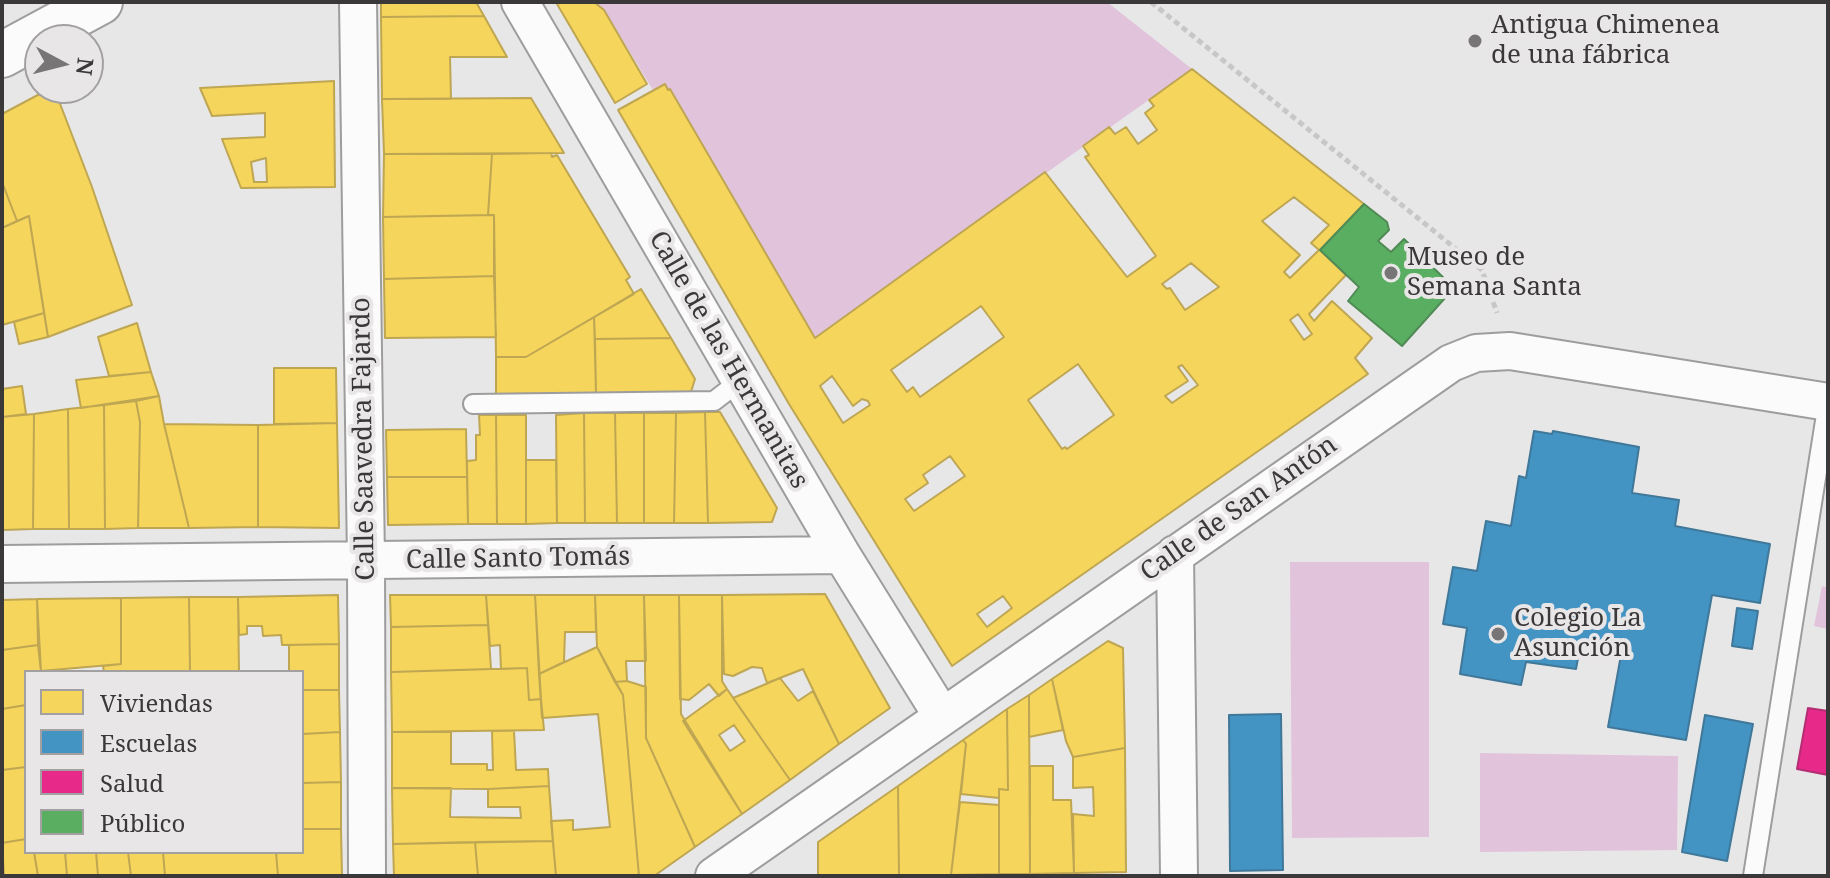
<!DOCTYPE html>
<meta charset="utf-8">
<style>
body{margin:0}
#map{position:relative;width:1830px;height:878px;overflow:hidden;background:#e8e7e8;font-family:"Noto Serif",serif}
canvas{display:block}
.frame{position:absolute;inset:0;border:4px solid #3a3839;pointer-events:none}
.legend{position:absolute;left:24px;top:670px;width:280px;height:184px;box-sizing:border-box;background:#e9e6e8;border:2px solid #a3a0a2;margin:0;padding:10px 14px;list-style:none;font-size:24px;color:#3a3839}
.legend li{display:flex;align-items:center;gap:16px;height:40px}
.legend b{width:40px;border:2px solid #a3a0a2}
.north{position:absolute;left:24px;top:24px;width:80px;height:80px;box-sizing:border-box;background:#e9e6e8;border:2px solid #a3a0a2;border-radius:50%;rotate:97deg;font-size:22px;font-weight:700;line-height:32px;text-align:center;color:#3a3839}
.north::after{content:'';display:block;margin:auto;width:28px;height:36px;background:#777576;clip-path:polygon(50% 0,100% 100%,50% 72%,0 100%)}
</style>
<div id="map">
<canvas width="1830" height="878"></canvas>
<div class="frame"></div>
<ul class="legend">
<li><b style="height:22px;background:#f6d55c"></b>Viviendas</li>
<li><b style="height:22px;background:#4393c3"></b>Escuelas</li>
<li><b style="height:22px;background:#e7298a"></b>Salud</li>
<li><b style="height:22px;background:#5aae61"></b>Público</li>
</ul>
<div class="north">N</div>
</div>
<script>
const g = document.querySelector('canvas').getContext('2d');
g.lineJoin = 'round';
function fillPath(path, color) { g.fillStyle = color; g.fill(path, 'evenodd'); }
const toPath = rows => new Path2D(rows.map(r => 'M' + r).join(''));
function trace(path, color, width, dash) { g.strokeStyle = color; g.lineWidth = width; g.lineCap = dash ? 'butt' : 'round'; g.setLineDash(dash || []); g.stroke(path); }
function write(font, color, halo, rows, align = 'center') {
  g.font = font + ' "Noto Serif",serif'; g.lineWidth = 8; g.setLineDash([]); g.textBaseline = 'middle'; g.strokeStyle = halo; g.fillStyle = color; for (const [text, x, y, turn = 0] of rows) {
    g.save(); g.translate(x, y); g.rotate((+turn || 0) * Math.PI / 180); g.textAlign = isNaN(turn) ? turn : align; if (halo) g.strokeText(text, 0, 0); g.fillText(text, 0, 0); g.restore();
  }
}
const green = toPath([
 [594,2,1107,2,1192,69,815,338,665,84,653,90,604,10],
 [1290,562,1429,562,1429,837,1292,838],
 [1822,586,1828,588,1828,629,1814,626],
 [1480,753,1678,756,1677,850,1480,852]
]);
const homes = toPath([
 [381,2,476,2,484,16,381,17,381,2],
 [562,2,594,2,604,10,647,84,615,103,557,4,562,2],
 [484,16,507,57,450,57,451,99,382,99,381,17,484,16],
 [1192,69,1364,204,1320,250,1346,275,1309,314,1314,321,1332,301,1372,338,1355,358,1368,374,952,666,789,404,618,110,665,84,668,90,670,89,815,338,1045,172,1127,277,1156,256,1085,157,1089,155,1083,146,1109,127,1115,134,1126,127,1138,144,1157,130,1145,113,1154,106,1149,100,1192,69],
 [1294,197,1329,225,1311,243,1319,250,1290,278,1284,272,1300,255,1262,221,1294,197],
 [1191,263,1219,287,1185,310,1170,288,1167,289,1162,284,1191,263],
 [981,306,1004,337,920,397,913,387,907,392,891,370,981,306],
 [1298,314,1312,334,1304,340,1290,320,1298,314],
 [1078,364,1114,415,1067,449,1065,447,1062,449,1028,400,1078,364],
 [1182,365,1198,385,1172,403,1165,396,1188,381,1178,367,1182,365],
 [832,376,853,406,862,399,868,401,870,405,843,423,820,386,832,376],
 [950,456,965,476,914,511,905,499,928,483,923,475,950,456],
 [1003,596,1012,608,987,627,977,614,1003,596],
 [334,81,335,187,241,188,222,139,265,137,265,113,212,116,200,88,334,81],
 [266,158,267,182,254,182,251,162,266,158],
 [51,88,54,88,92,187,132,305,48,337,29,216,17,221,2,182,2,114,51,88],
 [531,98,564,153,384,154,382,99,531,98],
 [551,153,552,157,557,155,630,277,626,280,634,294,526,357,496,357,494,215,488,215,492,154,551,153],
 [384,154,492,154,488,215,383,217,384,154],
 [2,182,17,221,2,228,2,182],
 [494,215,494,276,384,279,383,217,494,215],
 [29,216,44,313,2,325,2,228,29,216],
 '1370 285a24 24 0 1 1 48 0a24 24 0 1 1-48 0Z',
 [494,276,496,337,385,338,384,279,494,276],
 [641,289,671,338,595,339,594,317,641,289],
 [44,313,48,337,19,344,14,322,44,313],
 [594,317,596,393,496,394,496,357,526,357,594,317],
 [137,323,151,372,109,376,98,337,137,323],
 [671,338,695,379,691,392,596,393,595,339,671,338],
 [274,368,336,368,337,423,274,424,274,368],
 [151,372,159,396,81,408,76,380,151,372],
 [22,386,26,414,2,417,2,389,22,386],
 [159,396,164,424,189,528,138,528,140,422,136,401,159,396],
 [136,401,140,422,138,528,105,529,104,405,136,401],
 [104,405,105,529,69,529,68,409,104,405],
 [68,409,69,529,33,529,34,414,68,409],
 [705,412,720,412,777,508,772,522,708,523,705,412],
 [705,412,708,523,674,523,676,413,705,412],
 [584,413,615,413,617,523,585,523,584,413],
 [584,413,585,523,557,523,556,415,584,413],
 [615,413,644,413,644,523,617,523,615,413],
 [644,413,676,413,674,523,644,523,644,413],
 [34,414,33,529,2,530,2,417,34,414],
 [479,415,496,415,497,524,468,524,467,461,476,460,476,435,480,435,479,415],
 [496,415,526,415,526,524,497,524,496,415],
 [337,423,339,528,258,527,258,425,337,423],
 [164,424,258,425,258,527,189,528,164,424],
 [466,429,467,477,387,477,386,430,466,429],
 [526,460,556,460,557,523,526,524,526,460],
 [387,477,467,477,468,524,388,525,387,477],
 [825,594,890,708,839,744,803,669,767,683,762,668,752,667,733,676,724,674,722,595,825,594],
 [338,595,339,644,282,645,281,635,263,636,262,626,247,626,247,634,239,635,238,597,338,595],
 [390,595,486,595,488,625,391,627,390,595],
 [486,595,535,595,541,699,529,700,527,668,501,669,500,645,490,646,486,595],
 [535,595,595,595,596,632,565,632,564,662,539,674,535,595],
 [595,595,644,595,646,661,626,661,627,681,615,682,597,647,595,595],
 [644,595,679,595,681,714,742,814,695,847,646,738,644,595],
 [679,595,722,595,722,681,727,689,719,696,709,684,689,700,680,699,679,595],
 [189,597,190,672,104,672,103,666,121,664,121,598,189,597],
 [189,597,238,597,239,672,190,672,189,597],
 [121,598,121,664,41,671,37,599,121,598],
 [37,599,38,645,2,650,2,600,37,599],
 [488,625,491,669,391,672,391,627,488,625],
 [1108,641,1123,648,1125,748,1073,757,1066,741,1052,679,1108,641],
 [339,644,339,690,302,690,302,672,289,672,289,645,339,644],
 [38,645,41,672,26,672,26,705,2,709,2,650,38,645],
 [597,647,623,695,639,876,556,876,551,821,573,820,573,830,610,827,598,714,542,718,539,674,597,647],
 [527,668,529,700,541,699,544,730,392,732,391,672,527,668],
 [780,678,798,701,813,691,839,744,790,780,733,698,780,678],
 [1052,679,1063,730,1029,737,1029,695,1052,679],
 [627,681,646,687,646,738,695,847,654,876,639,876,623,695,615,682,627,681],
 [727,689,790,780,742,814,683,721,727,689],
 [734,725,745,741,730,751,719,735,734,725],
 [302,690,339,690,340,732,302,734,302,690],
 [1029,695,1030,874,999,874,999,789,1008,790,1007,709,1029,695],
 [26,705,26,767,2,770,2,709,26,705],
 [1007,709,1008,790,999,789,999,798,961,794,966,744,963,740,1007,709],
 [492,731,514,731,516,770,548,769,549,786,488,789,392,788,392,732,451,732,451,764,487,764,487,770,493,770,492,731],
 [340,732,341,782,302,783,302,734,340,732],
 [963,740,966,744,951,875,899,876,898,786,963,740],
 [1125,748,1126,872,1074,873,1073,814,1094,816,1093,787,1073,788,1073,757,1125,748],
 [1030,766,1053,766,1053,800,1071,800,1074,873,1030,874,1030,766],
 [26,767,26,839,2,843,2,770,26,767],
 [341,782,341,829,302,829,302,783,341,782],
 [549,786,553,841,393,844,392,788,451,788,450,817,521,818,520,807,488,807,488,789,549,786],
 [898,786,899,876,818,876,818,842,898,786],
 [960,802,999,805,999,874,951,875,960,802],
 [302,829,341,829,342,876,278,876,276,852,302,852,302,829],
 [26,839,26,852,34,852,38,876,4,876,2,843,26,839],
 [553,841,556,876,478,876,475,842,553,841],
 [475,842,478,876,394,876,393,844,475,842],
 [34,852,65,852,67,876,38,876,34,852],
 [65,852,96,852,98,876,67,876,65,852],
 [96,852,128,852,131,876,98,876,96,852],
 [128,852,163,852,165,876,131,876,128,852],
 [163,852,276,852,278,876,165,876,163,852]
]);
const schools = toPath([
 [1534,431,1552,434,1553,431,1639,447,1632,493,1679,500,1675,526,1770,544,1760,603,1712,595,1686,740,1608,727,1621,655,1580,648,1576,669,1526,662,1521,685,1460,674,1467,628,1443,624,1453,567,1477,571,1486,521,1511,526,1519,476,1526,478,1534,431],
 [1737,608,1758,611,1752,649,1732,646,1737,608],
 [1281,714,1283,870,1230,871,1229,715,1281,714],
 [1705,715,1753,724,1727,861,1682,852,1705,715]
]);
const health = toPath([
 [1808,708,1828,711,1828,775,1797,769,1808,708]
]);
const public = toPath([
 [1364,204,1387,222,1389,230,1378,241,1391,252,1404,239,1454,288,1402,346,1348,301,1359,287,1320,250,1364,204]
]);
const path = toPath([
 [1151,2,1482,270,1497,313]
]);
const lane = toPath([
 [473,404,714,401,740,381],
 [1753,876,1828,402]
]);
const street = toPath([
 [358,2,366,561,367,876],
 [520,2,842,555,942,716],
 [1175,554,1179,876],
 [2,564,842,555],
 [714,876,1451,363,1476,353,1510,351,1828,402]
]);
const secondary = toPath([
 [2,55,100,2]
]);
const markers = [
 [1475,41,8,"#777576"],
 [1391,273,8,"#777576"],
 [1498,634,8,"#777576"]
];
const poiNames = [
 ["Antigua Chimenea",1491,26],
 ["de una fábrica",1491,56],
 ["Museo de",1407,258],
 ["Semana Santa",1407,288],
 ["Colegio La",1514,619],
 ["Asunción",1514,649]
];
const streetNames = [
 ["Calle de las Hermanitas",728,360,60],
 ["Calle Saavedra Fajardo",364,439,-91],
 ["Calle de San Antón",1239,509,-35],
 ["Calle Santo Tomás",518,559,-1]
];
fillPath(green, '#e1c3db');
fillPath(homes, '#f6d55c');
trace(homes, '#bea652', 2);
fillPath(schools, '#4393c3');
trace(schools, '#40789a', 2);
fillPath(health, '#e7298a');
trace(health, '#b32e72', 2);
fillPath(public, '#5aae61');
trace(public, '#508b55', 2);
trace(lane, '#9e9d9e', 22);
trace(street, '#9e9d9e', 40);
trace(secondary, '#9e9d9e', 48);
trace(path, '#c8c7c8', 5, [6, 4]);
trace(lane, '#fcfbfc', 18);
trace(street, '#fcfbfc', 36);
trace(secondary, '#fcfbfc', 44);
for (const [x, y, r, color] of markers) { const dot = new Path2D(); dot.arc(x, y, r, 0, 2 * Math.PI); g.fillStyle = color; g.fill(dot); trace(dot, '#e9e6e8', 3); }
write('26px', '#3a3839', '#e9e6e8', poiNames, 'left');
write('26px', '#3a3839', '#e9e6e8', streetNames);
</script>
